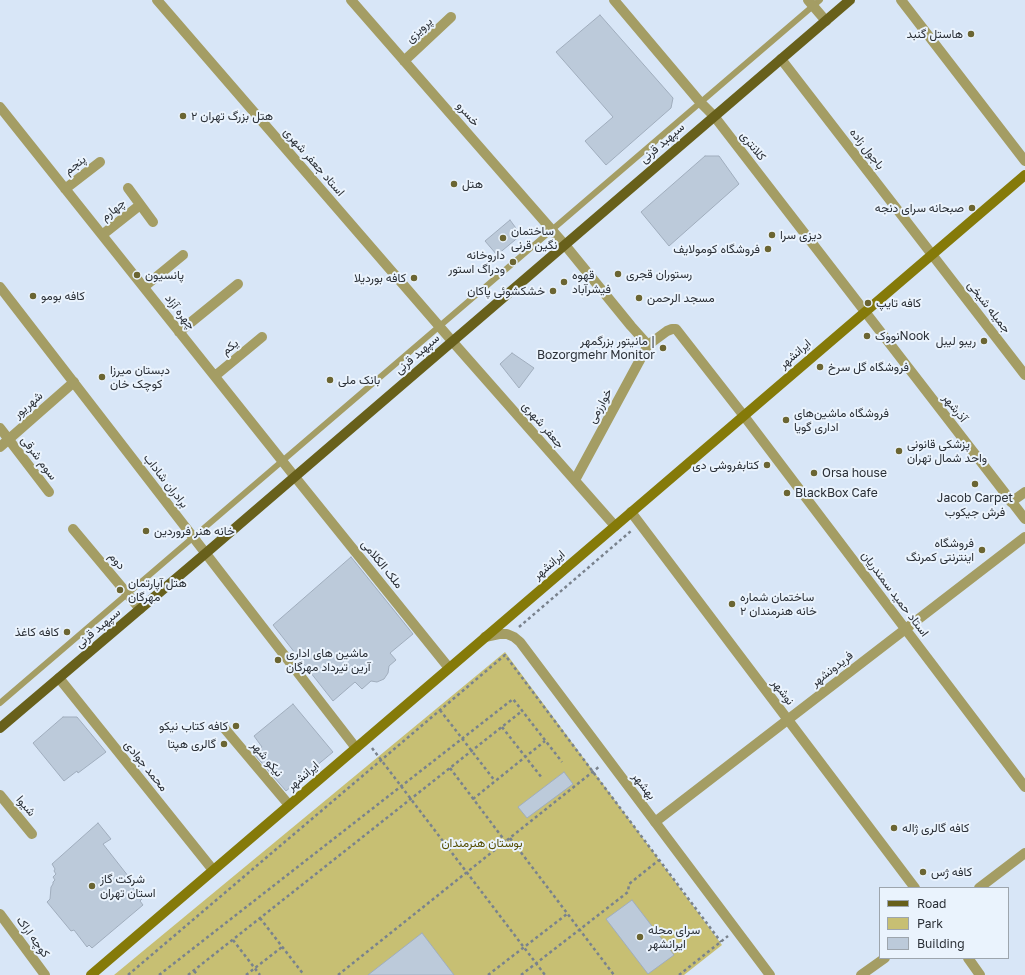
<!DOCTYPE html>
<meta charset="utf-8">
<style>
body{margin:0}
#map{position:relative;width:1025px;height:975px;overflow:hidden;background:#d8e6f7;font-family:"Golos Text",sans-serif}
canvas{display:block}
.legend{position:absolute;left:879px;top:887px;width:130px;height:72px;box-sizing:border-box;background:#eaf3fd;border:1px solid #9da5ad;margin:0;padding:5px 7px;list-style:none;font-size:12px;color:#2a2f36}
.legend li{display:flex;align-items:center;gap:8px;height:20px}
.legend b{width:20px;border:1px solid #9da5ad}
</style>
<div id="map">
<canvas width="1025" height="975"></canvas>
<ul class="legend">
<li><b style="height:5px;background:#68601b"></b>Road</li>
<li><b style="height:11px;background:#c7bf73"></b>Park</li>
<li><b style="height:11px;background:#bccada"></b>Building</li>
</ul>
</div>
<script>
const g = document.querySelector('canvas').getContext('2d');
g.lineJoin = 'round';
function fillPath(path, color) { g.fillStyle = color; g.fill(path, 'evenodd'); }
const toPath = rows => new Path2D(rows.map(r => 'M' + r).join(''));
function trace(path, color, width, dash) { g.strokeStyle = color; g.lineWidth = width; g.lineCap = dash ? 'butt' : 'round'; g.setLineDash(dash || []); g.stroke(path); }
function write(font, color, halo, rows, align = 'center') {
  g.font = font + ' "Golos Text",Vazirmatn,sans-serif'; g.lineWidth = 4; g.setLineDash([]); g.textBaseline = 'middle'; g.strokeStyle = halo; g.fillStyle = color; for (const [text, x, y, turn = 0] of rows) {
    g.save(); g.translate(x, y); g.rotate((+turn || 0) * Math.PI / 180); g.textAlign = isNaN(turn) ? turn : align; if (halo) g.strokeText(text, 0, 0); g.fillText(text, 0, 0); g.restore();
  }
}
const green = toPath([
 [505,652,722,945,684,975,114,975]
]);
const building = toPath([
 [600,15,673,98,671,108,606,165,585,141,613,117,556,52,600,15],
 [705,156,719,156,739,184,669,246,641,212,705,156],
 [510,220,521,235,497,255,485,241,510,220],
 [512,353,534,368,519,388,500,364,512,353],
 [351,557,413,634,390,653,396,660,389,666,388,673,384,679,377,682,371,681,362,689,355,682,333,701,273,625,351,557],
 [293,704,333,752,286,791,254,754,262,747,254,736,293,704],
 [63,717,77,717,106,752,78,773,77,771,64,781,33,743,63,717],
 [564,772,573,784,527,818,518,807,564,772],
 [98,823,111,839,103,844,132,881,129,883,142,899,140,901,143,905,92,948,89,945,87,947,74,930,71,931,47,902,50,899,51,887,53,884,53,882,55,880,53,877,56,874,54,871,55,869,52,864,98,823],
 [632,900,674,955,648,974,606,919,632,900],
 [422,933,454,975,368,975,422,933]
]);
const path = toPath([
 [519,627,631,531],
 [440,710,495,781],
 [502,727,542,778],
 [372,748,545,975],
 [450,768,505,841],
 [473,799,545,741],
 [510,838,614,975],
 [260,918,304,975],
 [233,940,260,975],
 [194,971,198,975],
 [128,975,505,655,721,942],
 [159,975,513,699,562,762],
 [188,975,522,711],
 [246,975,282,947],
 [338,975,600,766],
 [488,975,567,914],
 [521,975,628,892,629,884,659,860],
 [679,975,728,936]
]);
const service = toPath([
 [0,703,820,0]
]);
const minor = toPath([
 [157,0,452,341,615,526],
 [351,0,565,245,631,326,648,345,667,331,672,329,676,329,744,416,1025,787],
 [808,0,826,21],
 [901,0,1025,161],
 [781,59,1025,375],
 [404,61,451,17],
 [0,107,295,477,449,668],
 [128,188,153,222],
 [65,189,100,162],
 [102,235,140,205],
 [144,287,183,255],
 [179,332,238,284],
 [215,376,262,337],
 [0,428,49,492],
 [0,447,74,382],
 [575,480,648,345],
 [1011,502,1025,492],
 [631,512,915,888],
 [73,529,140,609],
 [59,678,213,870],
 [225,729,289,805],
 [0,795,32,834],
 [655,822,1025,537],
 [0,914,45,975],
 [968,958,980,975]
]);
const tertiary = toPath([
 [614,0,700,102,714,116,1025,519],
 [0,287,356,748],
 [485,637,499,634,507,634,514,637,520,642,770,975],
 [979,888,1025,853],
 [861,975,885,958]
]);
const secondary = toPath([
 [91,975,1025,175]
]);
const primary = toPath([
 [0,728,206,553,850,0]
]);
const markers = [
 [971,34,4,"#6b6532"],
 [183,116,4,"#6b6532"],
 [454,184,4,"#6b6532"],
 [972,208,4,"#6b6532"],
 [772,235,4,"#6b6532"],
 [503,238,4,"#6b6532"],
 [768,249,4,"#6b6532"],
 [513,262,4,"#6b6532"],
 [618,274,4,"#6b6532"],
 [137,275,4,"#6b6532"],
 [414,278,4,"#6b6532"],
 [564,282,4,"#6b6532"],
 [553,291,4,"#6b6532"],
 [33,296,4,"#6b6532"],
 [639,298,4,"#6b6532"],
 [868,303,4,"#6b6532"],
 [867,336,4,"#6b6532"],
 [984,341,4,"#6b6532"],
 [663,348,4,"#6b6532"],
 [820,367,4,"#6b6532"],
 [102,377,4,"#6b6532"],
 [330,380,4,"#6b6532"],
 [786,420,4,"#6b6532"],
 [899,451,4,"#6b6532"],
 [767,465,4,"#6b6532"],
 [814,473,4,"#6b6532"],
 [975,484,4,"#6b6532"],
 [787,493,4,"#6b6532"],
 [146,531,4,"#6b6532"],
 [982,550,4,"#6b6532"],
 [120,590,4,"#6b6532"],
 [732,604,4,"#6b6532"],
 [67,632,4,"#6b6532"],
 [278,660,4,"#6b6532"],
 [236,726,4,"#6b6532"],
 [224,744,4,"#6b6532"],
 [894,828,4,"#6b6532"],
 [923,872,4,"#6b6532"],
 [92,886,4,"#6b6532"],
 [640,937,4,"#6b6532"]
];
const streetNames = [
 ["پرویزی",419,30,-43],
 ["خسرو",468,114,49],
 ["سپهبد قرنی",662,143,-41],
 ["کلانتری",753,146,52],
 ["باجول زاده",867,149,52],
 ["استاد جعفر شهری",314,162,49],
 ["پنجم",75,165,-38],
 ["چهارم",113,210,-39],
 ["جمیله شیخی",989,307,52],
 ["چهره آزاد",180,312,52],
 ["یکم",230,347,-39],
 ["سپهبد قرنی",417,354,-41],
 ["ایرانشهر",795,354,-41],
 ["شهریور",28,405,-41],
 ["خوارزمی",600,406,-61],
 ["آذرشهر",955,408,52],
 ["جعفر شهری",543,425,49],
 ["سوم شرقی",39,458,53],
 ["برادران شاداب",166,481,52],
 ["دوم",117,561,50],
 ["ملک الکلامی",382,564,51],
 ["ایرانشهر",549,565,-41],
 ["استاد حمید سمندریان",895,594,53],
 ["سپهبد قرنی",98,628,-40],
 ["فریدونشهر",832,669,-38],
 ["نوشهر",783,692,53],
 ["نیکو شهر",267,759,50],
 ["محمد جوادی",146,766,51],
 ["ایرانشهر",303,776,-41],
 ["بهشهر",644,786,53],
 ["شیوا",26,806,50],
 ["کوچه اراک",33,937,54]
];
const poiNames = [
 ["هاستل گنبد",963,34,"right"],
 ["هتل بزرگ تهران ۲",191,116],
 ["هتل",462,184],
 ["صبحانه سرای دنجه",964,208,"right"],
 ["ساختمان",511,231],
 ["نگین قرنی",511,245],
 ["دیزی سرا",780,235],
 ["فروشگاه کومولایف",760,249,"right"],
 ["داروخانه",505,255,"right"],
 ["ودراگ استور",505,269,"right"],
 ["رستوران قجری",626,274],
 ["پانسیون",145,275],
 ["قهوه",572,275],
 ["فیشرآباد",572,289],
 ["کافه بوردیلا",406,278,"right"],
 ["خشکشوئی پاکان",545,291,"right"],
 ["کافه بومو",41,296],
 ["مسجد الرحمن",647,298],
 ["کافه تایپ",876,303],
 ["نووکNook",875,336],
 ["مانیتور بزرگمهر |",655,341,"right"],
 ["Bozorgmehr Monitor",655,355,"right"],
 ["ریبو لیبل",976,341,"right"],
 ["فروشگاه گل سرخ",828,367],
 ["دبستان میرزا",110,370],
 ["کوچک خان",110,384],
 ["بانک ملی",338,380],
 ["فروشگاه ماشین‌های",794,413],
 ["اداری گویا",794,427],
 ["پزشکی قانونی",907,444],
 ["واحد شمال تهران",907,458],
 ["کتابفروشی دی",759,465,"right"],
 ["Orsa house",822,473],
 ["BlackBox Cafe",795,493],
 ["Jacob Carpet",975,498,"center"],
 ["فرش جیکوب",975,512,"center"],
 ["خانه هنر فروردین",154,531],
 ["فروشگاه",974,543,"right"],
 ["اینترنتی کمرنگ",974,557,"right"],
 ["هتل آپارتمان",128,583],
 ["مهرگان",128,597],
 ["ساختمان شماره",740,597],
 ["۲ خانه هنرمندان",740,611],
 ["کافه کاغذ",59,632,"right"],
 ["ماشین های اداری",286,653],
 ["آرین تیرداد مهرگان",286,667],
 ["کافه کتاب نیکو",228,726,"right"],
 ["گالری هپتا",216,744,"right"],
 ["کافه گالری ژاله",902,828],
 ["کافه ژس",931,872],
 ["شرکت گاز",100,879],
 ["استان تهران",100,893],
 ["سرای محله",648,930],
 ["ایرانشهر",648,944]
];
const parkNames = [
 ["بوستان هنرمندان",482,843]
];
fillPath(green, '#c7bf73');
fillPath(building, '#bccada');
trace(building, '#a0adbd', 1);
trace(path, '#79828d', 2.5, [3, 3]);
trace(service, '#a49d64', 6);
trace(minor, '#a49d64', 10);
trace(tertiary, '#a49d64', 10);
trace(secondary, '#857a09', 10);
trace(primary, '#68601b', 10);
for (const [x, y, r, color] of markers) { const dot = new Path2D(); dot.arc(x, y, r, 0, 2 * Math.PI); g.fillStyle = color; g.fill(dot); trace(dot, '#eaf3fd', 1.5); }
write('12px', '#2a2f36', '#eaf3fd', streetNames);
write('12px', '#2a2f36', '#eaf3fd', poiNames, 'left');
write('12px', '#575007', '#eaf3fd', parkNames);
</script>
